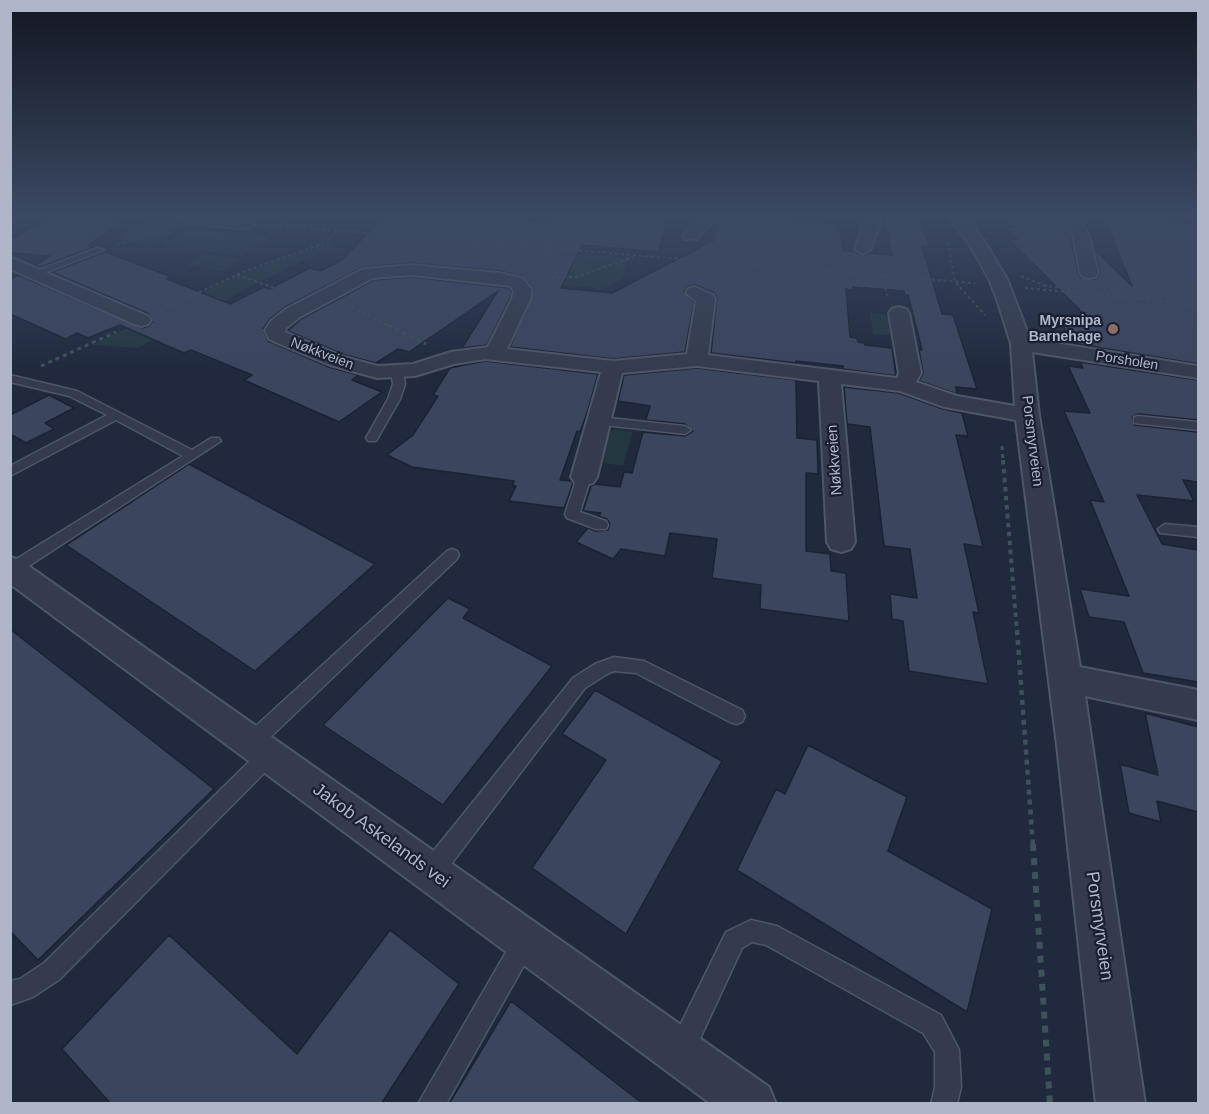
<!DOCTYPE html>
<meta charset="utf-8">
<style>
body{margin:0}
#map{position:relative;width:1209px;height:1114px;overflow:hidden;background:#20293e;font-family:Arial,sans-serif}
canvas{display:block}
.frame{position:absolute;inset:0;border:12px solid #afb6c9;pointer-events:none}
</style>
<div id="map">
<canvas width="1209" height="1114"></canvas>
<div class="frame"></div>
</div>
<script>
const g = document.querySelector('canvas').getContext('2d');
g.lineJoin = 'round';
function fillPath(path, color) { g.fillStyle = color; g.fill(path, 'evenodd'); }
const toPath = rows => new Path2D(rows.map(r => 'M' + r).join(''));
function trace(path, color, width, dash) { g.strokeStyle = color; g.lineWidth = width; g.lineCap = dash ? 'butt' : 'round'; g.setLineDash(dash || []); g.stroke(path); }
function write(font, color, halo, rows, align = 'center') {
  g.font = font + ' Arial,sans-serif'; g.lineWidth = 4.5; g.setLineDash([]); g.textBaseline = 'middle'; g.strokeStyle = halo; g.fillStyle = color; for (const [text, x, y, turn = 0] of rows) {
    g.save(); g.translate(x, y); g.rotate((+turn || 0) * Math.PI / 180); g.textAlign = isNaN(turn) ? turn : align; if (halo) g.strokeText(text, 0, 0); g.fillText(text, 0, 0); g.restore();
  }
}
const green = toPath([
 [148,220,176,222,177,231,148,247,117,239],
 [188,229,271,237,242,256,161,245],
 [329,242,337,244,255,284,138,348,92,345,133,325,180,309,192,298,232,278],
 [549,251,628,257,622,279,604,289,537,282],
 [204,254,239,259,223,271,187,265],
 [870,313,884,315,893,320,895,332,886,335,873,334],
 [615,429,633,432,623,466,604,463,599,455,605,434]
]);
const building = toPath([
 [49,218,79,218,124,222,88,245,94,247,40,267,35,265,50,256,10,253,10,240,49,218],
 [383,218,493,218,552,223,563,230,573,225,576,218,668,218,658,252,582,245,561,288,612,293,714,240,718,220,731,221,732,218,755,218,837,224,837,229,840,230,843,251,855,252,864,256,869,253,892,255,884,218,920,218,929,247,922,246,942,314,953,315,977,389,956,387,957,394,919,381,923,373,919,350,922,350,908,295,905,295,904,291,853,287,853,290,846,289,850,337,857,338,858,342,864,343,865,345,892,348,896,376,843,369,843,366,796,361,796,363,711,353,717,298,714,293,696,285,687,287,684,292,694,302,685,352,613,359,510,347,534,290,522,276,499,271,412,263,363,267,285,307,270,319,263,329,268,341,329,367,358,375,352,380,382,392,339,422,244,380,252,375,191,350,184,353,120,325,88,338,77,333,66,339,10,314,10,280,18,275,142,328,149,326,153,321,149,314,52,272,105,252,172,277,167,279,230,304,264,287,269,289,310,268,320,271,342,260,383,218],
 [1006,218,1061,218,1071,237,1078,273,1081,278,1095,279,1100,274,1095,250,1132,286,1104,218,1147,218,1198,225,1198,364,1072,343,1058,314,1087,317,1008,239,1017,239,1006,227,1015,227,1006,218],
 [412,277,509,288,512,292,510,298,487,345,462,348,498,291,409,352,398,349,376,363,345,355,288,331,301,319,374,280,412,277],
 [485,361,598,374,588,410,580,432,577,431,560,480,571,481,573,483,564,508,509,501,516,486,513,486,514,481,412,467,387,455,413,435,438,396,433,395,450,368,485,361],
 [1080,362,1198,380,1198,420,1138,414,1132,417,1134,425,1198,432,1198,482,1183,480,1194,501,1137,495,1162,544,1198,550,1198,682,1143,673,1124,622,1089,617,1080,589,1129,596,1090,500,1104,502,1064,411,1090,413,1068,366,1083,368,1080,362],
 [697,368,796,380,797,438,817,440,818,474,806,473,806,551,830,554,831,571,846,573,849,621,760,609,761,585,712,578,717,539,670,533,665,556,621,549,613,559,576,542,588,528,596,531,608,530,610,524,607,519,598,516,601,513,583,511,591,486,595,484,620,487,624,472,632,473,643,432,685,436,693,431,685,424,646,420,650,406,618,401,624,375,697,368],
 [844,387,899,393,943,409,962,413,968,436,956,435,983,547,964,544,979,613,973,612,988,684,909,671,903,621,892,619,890,594,917,598,910,549,884,546,870,427,847,424,844,387],
 [49,395,74,408,45,423,54,429,26,443,10,434,10,415,49,395],
 [189,464,375,564,255,671,66,545,189,464],
 [448,598,470,609,463,618,552,666,443,805,323,725,448,598],
 [10,629,214,789,38,960,10,931,10,629],
 [595,690,722,761,626,934,532,868,606,760,562,734,595,690],
 [1145,713,1198,727,1198,812,1157,801,1161,822,1129,813,1120,764,1158,775,1145,713],
 [808,745,907,797,888,851,992,909,967,1012,737,870,776,789,785,794,808,745],
 [390,930,459,984,381,1104,111,1104,62,1049,169,935,297,1054,390,930],
 [511,1001,643,1104,449,1104,511,1001]
]);
const pathFar4 = toPath([
 [268,225,975,283],
 [285,225,291,218],
 [286,225,305,218],
 [395,234,411,218],
 [948,242,955,282,985,315],
 [117,245,170,227],
 [547,252,566,260,560,271,553,275],
 [535,273,553,240],
 [237,275,287,292],
 [700,275,703,261],
 [883,276,887,296],
 [1021,276,1046,286,1074,290],
 [539,277,576,277,633,257],
 [1105,287,1150,298],
 [1025,288,1080,293],
 [1094,294,1198,305],
 [352,307,391,327],
 [161,310,243,272,319,245,330,239,347,218]
]);
const pathFar3 = toPath([
 [388,325,426,344],
 [41,366,116,332],
 [1002,446,1003,462]
]);
const pathFar2 = toPath([
 [1003,460,1017,632]
]);
const pathFar1 = toPath([
 [1017,630,1033,846]
]);
const path = toPath([
 [1033,844,1050,1104]
]);
const service = toPath([
 [97,248,104,250,39,275,31,273,97,248],
 [397,369,403,372,405,384,400,399,376,441,368,441,366,438,388,399,393,384,391,372,397,369],
 [10,375,77,391,192,450,211,438,219,438,221,441,18,573,10,574,10,563,183,456,116,420,10,476,10,466,107,415,69,396,10,382,10,375],
 [1138,416,1198,422,1198,430,1134,423,1134,417,1138,416],
 [599,417,685,426,691,430,685,434,595,424,593,421,599,417],
 [584,473,591,477,580,512,606,521,608,525,606,529,596,529,567,518,565,514,577,477,584,473],
 [1165,524,1198,527,1198,537,1160,533,1158,529,1165,524],
 [452,549,457,551,459,555,457,559,259,748,252,751,245,748,243,742,245,736,447,551,452,549],
 [614,657,644,661,742,710,745,716,742,722,736,724,730,722,636,673,614,671,607,674,585,688,439,880,431,883,423,880,420,872,423,864,573,678,595,664,614,657],
 [269,746,276,749,278,755,276,761,60,979,33,997,10,1005,10,981,20,979,44,963,262,749,269,746],
 [751,920,777,926,941,1015,959,1050,961,1087,957,1104,931,1104,935,1087,935,1052,923,1033,766,945,752,942,742,948,691,1058,682,1061,673,1058,670,1049,673,1040,726,932,751,920],
 [524,932,532,935,535,943,532,951,446,1104,418,1104,516,935,524,932]
]);
const minor = toPath([
 [178,218,238,218,253,221,255,224,247,229,186,223,178,218],
 [557,218,573,218,568,226,562,228,554,223,557,218],
 [699,218,716,218,697,239,685,239,683,236,699,218],
 [865,218,881,218,871,249,863,254,855,249,865,218],
 [949,218,966,218,984,241,1007,279,1030,339,1198,366,1198,378,1032,352,1039,415,1080,667,1198,690,1198,720,1085,696,1145,1104,1096,1104,1057,745,1016,420,944,407,900,391,841,384,855,542,851,549,841,552,831,549,827,542,819,381,697,366,622,373,597,477,593,483,584,485,575,483,571,477,601,372,485,359,454,364,415,376,377,378,330,365,275,342,269,339,265,330,271,321,286,309,363,269,412,265,499,273,522,278,532,290,530,299,507,349,613,361,687,354,696,301,686,293,688,289,695,287,713,295,715,299,708,355,897,378,899,373,889,313,892,309,899,307,906,309,909,313,921,373,916,382,957,396,1015,406,1011,344,998,302,989,279,969,243,949,218],
 [412,275,510,286,514,291,512,299,488,347,451,352,413,364,378,366,344,357,285,332,286,328,300,317,373,278,412,275],
 [1063,218,1079,218,1089,236,1098,273,1095,277,1089,278,1083,277,1080,273,1073,236,1063,218],
 [10,257,148,316,151,320,148,324,141,326,134,324,10,269,10,257],
 [10,557,20,560,769,1087,776,1104,711,1104,10,584,10,557]
]);
const markers = [
 [1113,329,6,"#8d6e63"]
];
const farPoinames = [
 ["Myrsnipa",1101,321],
 ["Barnehage",1101,337]
];
const farStreetnames = [
 ["Nøkkveien",322,354,21],
 ["Porsholen",1127,361,9]
];
const streetNames = [
 ["Porsmyrveien",1032,441,83],
 ["Nøkkveien",835,460,-94]
];
const nearStreetnames = [
 ["Jakob Askelands vei",381,836,36],
 ["Porsmyrveien",1099,926,82]
];
fillPath(green, '#22373f');
fillPath(building, '#3c455e');
trace(building, '#1b2234', 1.5);
trace(service, '#4f5668', 3);
trace(minor, '#4f5668', 4);
trace(pathFar4, '#3d5359', 2, [3, 3]);
trace(pathFar3, '#3d5359', 3, [4, 4]);
trace(pathFar2, '#3d5359', 4, [4.5, 4.5]);
trace(pathFar1, '#3d5359', 4.5, [5, 5]);
trace(path, '#3d5359', 6, [7, 7]);
fillPath(service, '#343b4e');
fillPath(minor, '#343b4e');
const sky = g.createLinearGradient(0, 0, 0, 374);
sky.addColorStop(0, '#121722');
sky.addColorStop(0.58, '#3c4963');
sky.addColorStop(1, '#3c496300');
g.fillStyle = sky;
g.fillRect(0, 0, 1209, 374);
for (const [x, y, r, color] of markers) { const dot = new Path2D(); dot.arc(x, y, r, 0, 2 * Math.PI); g.fillStyle = color; g.fill(dot); trace(dot, '#192032', 2); }
write('bold 14px', '#afb6c9', '#192032', farPoinames, 'right');
write('14px', '#afb6c9', '#192032', farStreetnames);
write('15px', '#afb6c9', '#192032', streetNames);
write('18px', '#afb6c9', '#192032', nearStreetnames);
</script>
